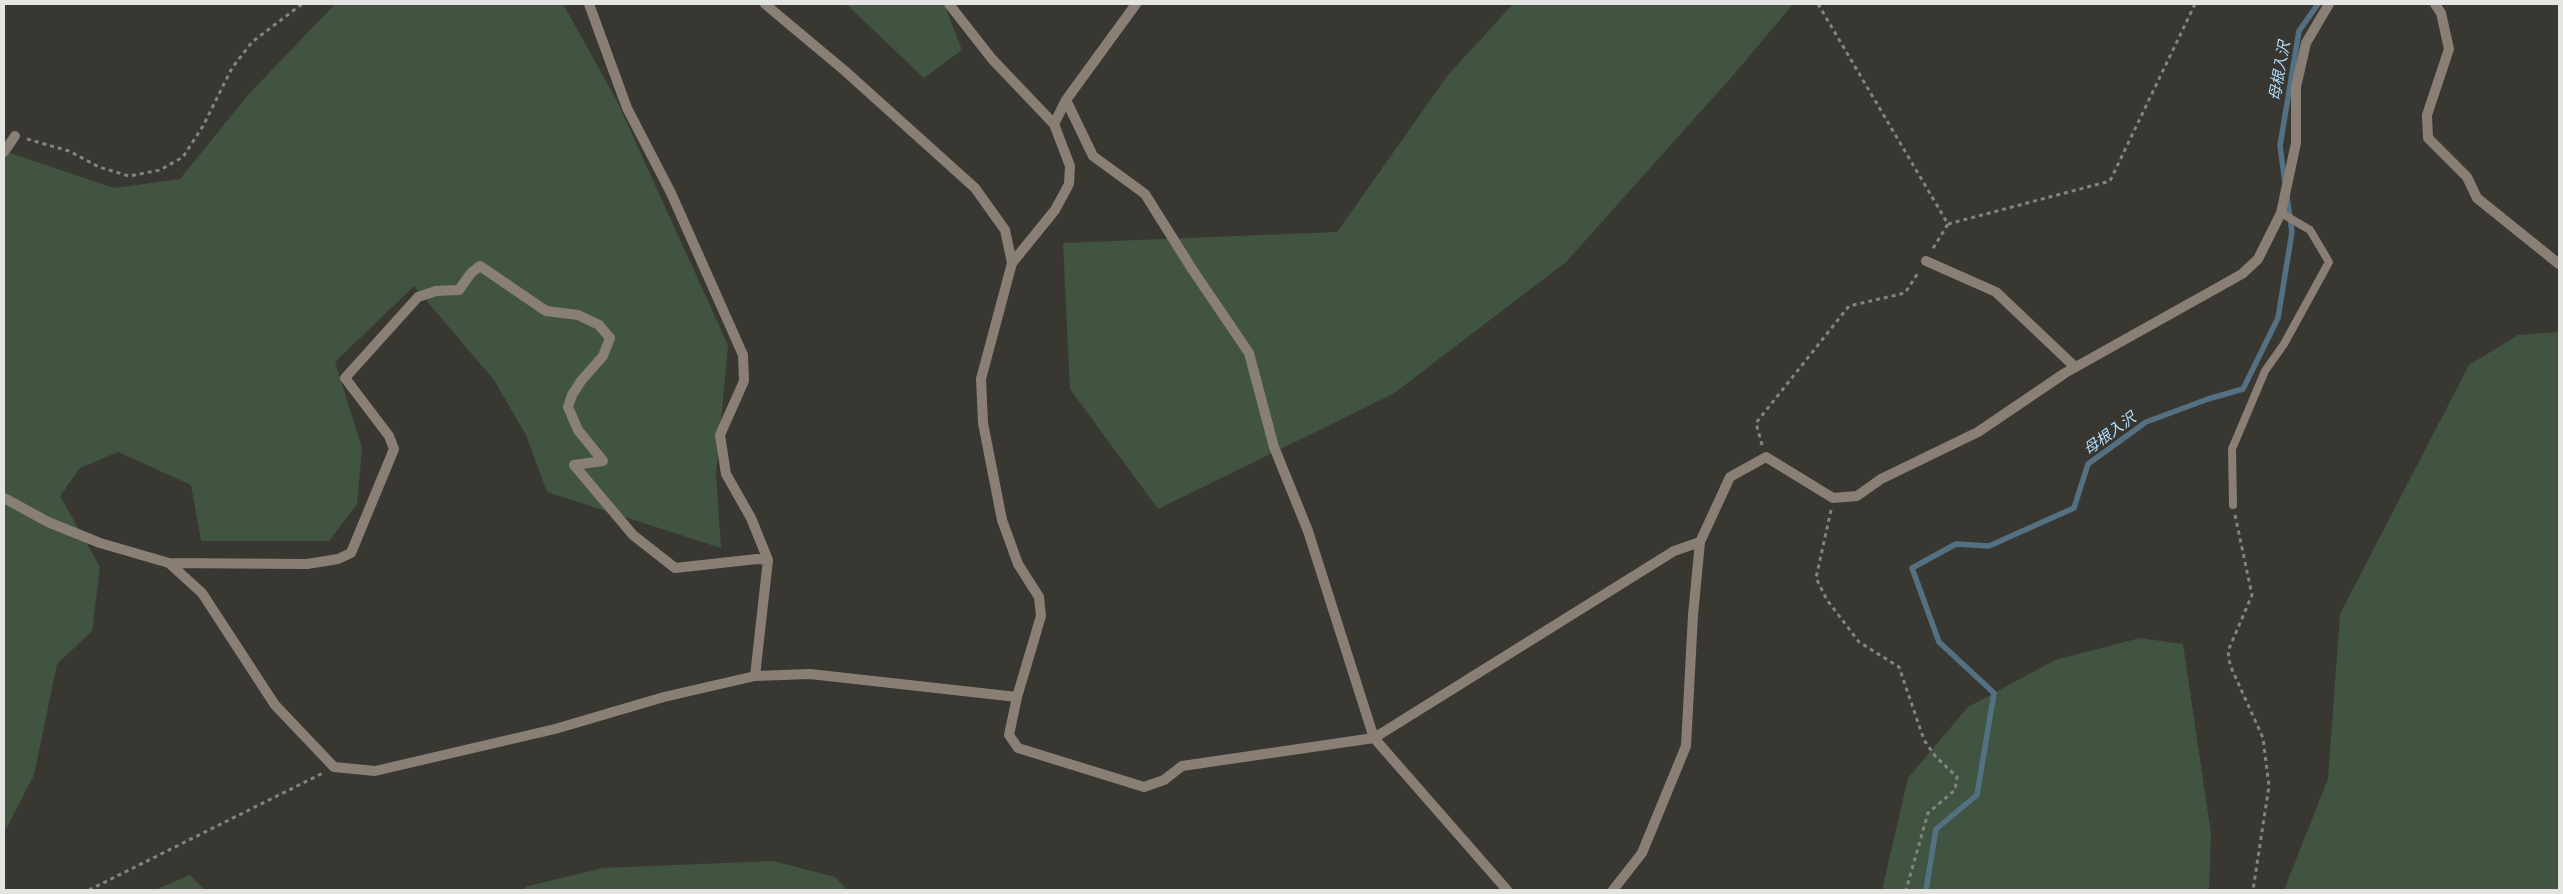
<!DOCTYPE html>
<meta charset="utf-8">
<style>
body{margin:0}
#map{position:relative;width:2563px;height:894px;overflow:hidden;background:#393732;font-family:Cabin,sans-serif}
canvas{display:block}
.frame{position:absolute;inset:0;border:5px solid #e4e4e0;pointer-events:none}
</style>
<div id="map">
<canvas width="2563" height="894"></canvas>
<div class="frame"></div>
</div>
<script>
const g = document.querySelector('canvas').getContext('2d');
g.lineJoin = 'round';
function fillPath(path, color) { g.fillStyle = color; g.fill(path, 'evenodd'); }
const toPath = rows => new Path2D(rows.map(r => 'M' + r).join(''));
function trace(path, color, width, dash) { g.strokeStyle = color; g.lineWidth = width; g.lineCap = dash ? 'butt' : 'round'; g.setLineDash(dash || []); g.stroke(path); }
function write(font, color, halo, rows, align = 'center') {
  g.font = font + ' Cabin,"Noto Sans JP",sans-serif'; g.lineWidth = 5; g.setLineDash([]); g.textBaseline = 'middle'; g.strokeStyle = halo; g.fillStyle = color; for (const [text, x, y, turn = 0] of rows) {
    g.save(); g.translate(x, y); g.rotate((+turn || 0) * Math.PI / 180); g.textAlign = isNaN(turn) ? turn : align; if (halo) g.strokeText(text, 0, 0); g.fillText(text, 0, 0); g.restore();
  }
}
const green = toPath([
 [335,4,563,4,616,99,728,345,716,474,721,548,547,492,526,435,494,380,414,286,335,362,362,448,357,504,329,541,201,541,191,485,118,452,80,468,60,496,100,567,92,631,57,664,34,775,4,833,4,151,114,188,180,179,248,95],
 [846,4,944,4,962,50,924,78],
 [1513,4,1793,4,1736,72,1566,262,1393,394,1158,509,1070,389,1063,243,1337,232,1448,75],
 [2559,332,2559,890,2284,890,2328,779,2340,614,2469,365,2518,335],
 [2140,638,2183,644,2211,834,2209,890,1882,890,1908,778,1968,707,2055,660],
 [773,861,835,877,848,890,522,890,528,886,603,868],
 [190,875,205,890,155,890]
]);
const stream = toPath([
 [2285,183,2280,146,2299,31,2318,4],
 [1926,890,1936,829,1977,795,1994,693,1939,642,1912,568,1956,544,1989,546,2074,508,2088,464,2146,422,2208,399,2243,389,2278,318,2292,232,2287,197]
]);
const path = toPath([
 [1818,4,1948,224,1932,250],
 [27,139,69,151,99,167,129,176,160,170,183,157,203,126,232,68,252,42,302,4],
 [1948,224,2110,181,2195,4],
 [1762,445,1756,423,1849,306,1905,293,1918,273],
 [1831,510,1816,578,1827,600,1859,642,1899,667,1924,740,1936,757,1957,777,1955,790,1928,813,1906,890],
 [2235,515,2252,595,2228,651,2230,665,2263,738,2269,786,2253,890],
 [89,890,323,773]
]);
const service = toPath([
 [2233,505,2232,449,2265,371,2284,344,2329,262,2310,230,2281,213]
]);
const minor = toPath([
 [589,4,627,108,671,193,743,355,744,381,720,435,726,474,751,518,768,560,755,676],
 [765,4,845,71,975,188,1005,230,1012,263],
 [949,4,992,59,1054,124],
 [1136,4,1066,100,1054,124,1070,166,1069,184,1055,210,1012,263,981,379,983,423,1002,520,1018,564,1039,597,1041,616,1017,697,1009,735,1018,748,1144,787,1164,780,1182,766,1374,738,1674,551,1700,542],
 [2435,4,2441,13,2449,49,2427,115,2428,138,2467,177,2477,198,2559,264],
 [1066,100,1093,156,1145,194,1192,269,1249,353,1274,447,1308,531,1374,738,1507,890],
 [4,152,15,136],
 [1926,261,1996,292,2075,367],
 [4,498,48,522,100,543,169,563,202,593,275,705,334,767,375,771,555,729,664,697,755,676,810,674,1017,697],
 [169,563,307,564,338,559,351,553,394,449,389,436,345,378,418,297,436,291,459,290,471,273,480,266,546,311,578,315,599,325,610,338,603,356,581,381,572,395,568,407,578,430,603,461,574,465,633,535,675,568,757,559,768,560],
 [1613,890,1642,853,1686,746,1693,615,1700,542,1730,477,1766,457,1833,498,1857,496,1881,479,1978,432,2065,373,2242,274,2258,259,2281,213,2296,143,2296,87,2306,43,2329,4]
]);
const waterNames = [
 ["母根入沢",2280,71,-80],
 ["母根入沢",2110,434,-36]
];
fillPath(green, '#415442');
trace(stream, '#547183', 5.5);
trace(path, '#85837f', 3, [4, 4]);
trace(service, '#897f75', 8);
trace(minor, '#897f75', 10);
write('italic 15px', '#b3defa', '#393732', waterNames);
</script>
